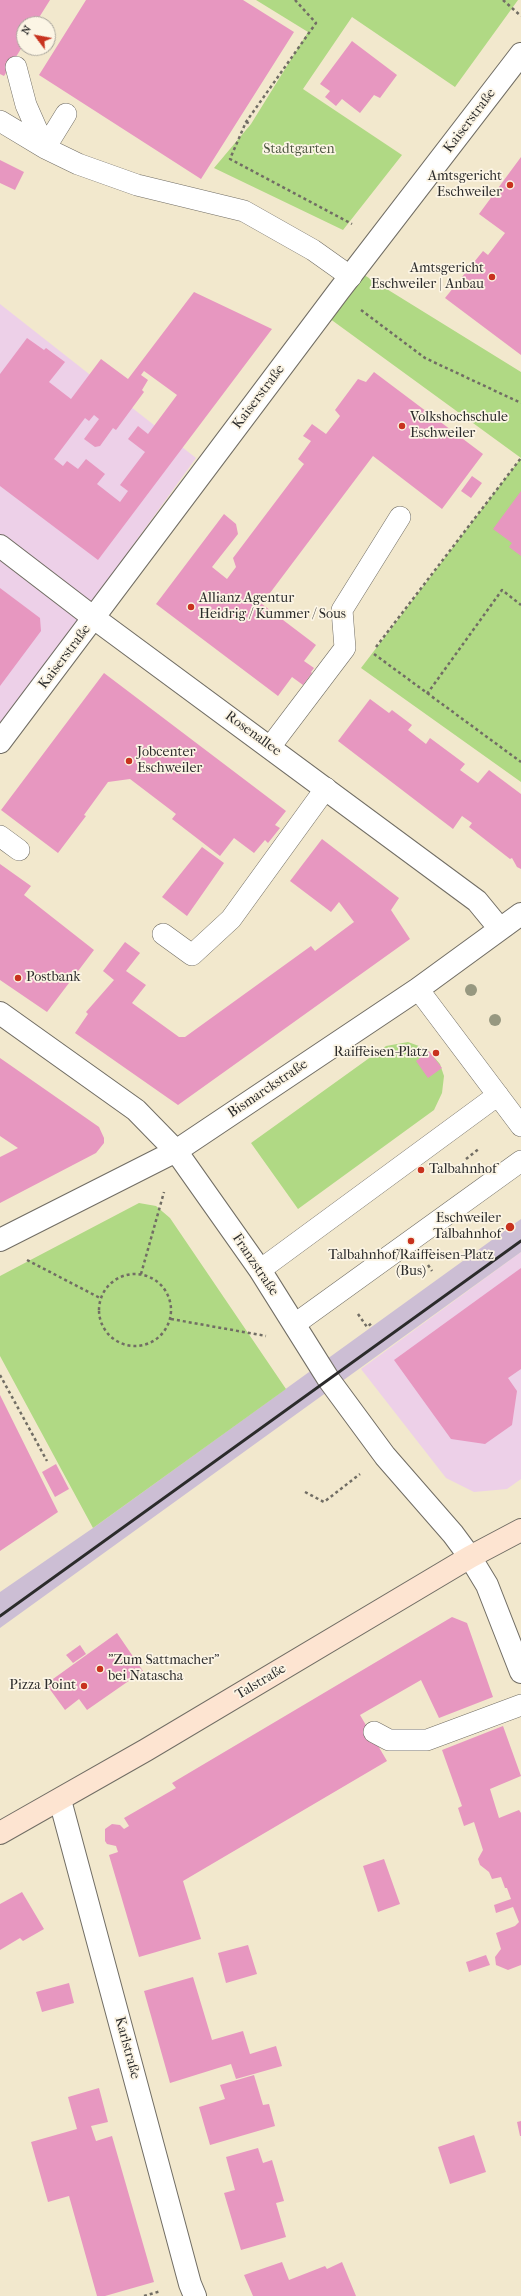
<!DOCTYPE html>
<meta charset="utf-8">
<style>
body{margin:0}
#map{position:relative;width:521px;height:2296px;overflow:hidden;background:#f2e8cd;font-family:"IM FELL French Canon",serif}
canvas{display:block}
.north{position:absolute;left:16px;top:16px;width:40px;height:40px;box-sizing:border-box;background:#fcf5e5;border:1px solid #a8a49b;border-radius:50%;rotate:302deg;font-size:11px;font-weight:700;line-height:16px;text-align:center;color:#2b2b2b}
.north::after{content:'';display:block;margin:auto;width:14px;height:18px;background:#c8321e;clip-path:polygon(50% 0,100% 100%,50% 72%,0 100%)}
</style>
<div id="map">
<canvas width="521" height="2296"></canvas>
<div class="north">N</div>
</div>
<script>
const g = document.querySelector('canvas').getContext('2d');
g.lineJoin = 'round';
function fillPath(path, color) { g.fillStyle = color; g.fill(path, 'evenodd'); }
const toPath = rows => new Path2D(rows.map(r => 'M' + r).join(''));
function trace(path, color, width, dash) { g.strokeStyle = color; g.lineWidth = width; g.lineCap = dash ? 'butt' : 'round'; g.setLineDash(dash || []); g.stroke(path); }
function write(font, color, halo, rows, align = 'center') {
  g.font = font + ' "IM FELL French Canon",serif'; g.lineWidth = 3.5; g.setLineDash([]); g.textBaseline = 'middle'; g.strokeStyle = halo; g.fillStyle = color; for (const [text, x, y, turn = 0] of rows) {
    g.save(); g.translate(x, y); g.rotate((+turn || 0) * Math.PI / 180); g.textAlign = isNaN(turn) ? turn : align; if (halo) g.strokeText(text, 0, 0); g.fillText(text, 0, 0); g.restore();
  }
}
const built = toPath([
 [0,304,196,458,0,729],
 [521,1252,521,1479,507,1489,474,1492,446,1478,361,1369]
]);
const industrial = toPath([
 [521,1219,521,1252,0,1628,0,1592,93,1528]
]);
const green = toPath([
 [256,0,518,0,455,87,352,17,303,89,402,155,343,230,214,168,251,124,308,32],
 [356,270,521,372,521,458,322,313],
 [521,458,521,782,361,668],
 [408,1042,427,1049,440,1064,444,1076,442,1093,434,1110,298,1209,251,1143,386,1046],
 [139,1203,156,1206,170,1218,286,1389,93,1528,0,1356,0,1276]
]);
const building = toPath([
 [0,0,50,0,35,24,24,24,24,44,4,76,0,74],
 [86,0,243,0,294,32,201,179,39,75],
 [352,41,397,75,380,98,374,95,360,113,342,99,336,106,325,97,330,91,320,84],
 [521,157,521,355,445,298,483,251,488,255,505,233,479,214],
 [0,160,24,172,15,190,0,183],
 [194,292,272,329,98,560,0,486,0,374,27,338,44,350,46,348,65,362,49,382,71,399,101,359,128,379],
 [144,371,177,395,148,434,138,426,128,439,145,452,120,485,128,491,120,502,97,484,105,474,86,459,78,469,67,461,63,466,54,459,85,418,89,421,94,415,99,419,84,439,95,447,100,446,113,428,116,430,144,392,142,390,148,380,141,375],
 [374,372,483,454,442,509,373,456,270,593,264,594,258,601,316,645,304,661,314,668,311,672,312,673,303,685,292,677,278,696,156,604,224,514,236,524,238,534,212,567,227,579,236,567,233,558,304,464,298,459,311,441,303,436,312,424,326,434,340,416,335,410,358,379,366,382],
 [472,476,482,483,471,498,461,491],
 [521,491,521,556,509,547,512,543,493,529],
 [0,588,40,618,41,631,0,686],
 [104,673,286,811,275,825,280,828,268,843,265,840,254,853,234,838,220,856,172,819,176,814,130,779,108,782,84,815,86,816,58,853,1,810],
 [370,699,389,713,392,710,412,725,408,730,426,744,430,738,465,764,460,770,478,783,489,770,521,794,521,869,517,867,512,858,510,859,469,827,472,823,462,816,453,829,338,741],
 [322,839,399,898,391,910,410,939,178,1105,75,1033,88,1014,86,1012,114,980,103,971,125,942,140,953,126,971,146,985,132,1003,179,1037,185,1037,311,946,315,951,354,922,339,902,331,912,290,881],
 [202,847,224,863,187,916,162,897],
 [0,864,31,886,24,895,94,950,47,1012,0,980],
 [429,1051,442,1068,428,1078,416,1061],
 [0,1058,99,1127,104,1138,104,1143,96,1153,0,1203,0,1157,18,1148,0,1136],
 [521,1268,521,1369,508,1378,517,1391,512,1425,485,1444,451,1439,394,1360],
 [0,1395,58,1512,0,1551],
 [56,1464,69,1489,55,1497,42,1472],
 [452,1617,467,1623,493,1697,439,1718,421,1680,360,1715,387,1761,183,1881,201,1939,139,1957,109,1855,118,1852,116,1846,107,1844,105,1841,105,1829,112,1824,120,1825,124,1829,129,1826,124,1818,176,1788,172,1783],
 [117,1633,143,1671,87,1710,79,1699,65,1710,46,1684],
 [80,1645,86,1654,73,1663,66,1655],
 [503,1726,521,1776,490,1789,499,1818,519,1810,521,1813,521,1965,508,1970,496,1965,495,1957,501,1949,496,1933,515,1926,519,1922,513,1907,496,1913,494,1905,511,1899,507,1888,505,1888,501,1877,492,1879,489,1872,480,1865,478,1859,483,1850,474,1822,464,1826,458,1808,462,1806,442,1750],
 [384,1859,400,1904,378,1912,363,1866],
 [22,1892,44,1929,23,1941,20,1938,0,1950,0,1904],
 [248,1945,257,1974,226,1983,218,1953],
 [486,1955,490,1965,469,1972,466,1962],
 [193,1977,212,2040,243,2031,250,2054,276,2046,282,2066,236,2079,231,2064,170,2083,144,1991],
 [69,1983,74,2003,42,2012,36,1992],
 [254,2075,263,2105,269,2104,275,2126,210,2145,199,2107,225,2099,220,2085],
 [99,2088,108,2122,91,2126,96,2141,112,2136,154,2282,105,2296,97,2296,69,2196,48,2202,31,2142,77,2129,68,2097],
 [521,2121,521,2136,520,2136,517,2122],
 [474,2135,486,2172,450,2184,438,2147],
 [258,2148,263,2163,272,2160,284,2201,276,2203,286,2237,241,2250,224,2193,235,2190,226,2157],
 [282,2262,289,2280,325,2266,327,2269,342,2262,356,2296,253,2296,244,2275]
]);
const path = toPath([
 [295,0,316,23,246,122,230,159,352,224],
 [503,0,521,16],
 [246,122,251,124],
 [361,310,425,358,521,403],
 [376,647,521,458],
 [374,654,521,762],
 [427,694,502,590,521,605],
 [466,1159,480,1148],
 [27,1260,100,1298],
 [428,1265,432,1271],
 [141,1274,164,1192],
 '99 1310a36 36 0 1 1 72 0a36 36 0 1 1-72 0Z',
 [358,1314,367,1327,373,1322],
 [171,1319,266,1336],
 [0,1375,47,1461],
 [305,1492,324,1502,360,1474],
 [144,2296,161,2291]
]);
const lane = toPath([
 [66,114,45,148,78,164,137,185,244,211,313,250,351,277],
 [0,121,45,148,26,105,16,67],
 [270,747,345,648,342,610,400,517],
 [0,836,19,850],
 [163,934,192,955,231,919,326,788],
 [418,989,521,1126],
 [260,1270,498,1095],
 [295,1324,521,1161],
 [374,1732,389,1740,427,1740,521,1705]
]);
const street = toPath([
 [0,546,94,618,477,901,500,929],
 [0,742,338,292,521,54],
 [0,1013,136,1110,176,1151,260,1270,329,1380,385,1456,453,1534,470,1557,487,1585,521,1672],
 [0,1240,176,1151,418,989,521,914],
 [60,1800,190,2284,195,2296]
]);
const secondary = toPath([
 [0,1833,146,1750,470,1557,521,1530]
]);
const rail = toPath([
 [0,1616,521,1241]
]);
const trees = [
 [471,990],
 [495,1020]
];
const markers = [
 [510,185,4,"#c8321e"],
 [492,277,4,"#c8321e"],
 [402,426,4,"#c8321e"],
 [191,607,4,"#c8321e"],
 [129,761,4,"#c8321e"],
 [18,978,4,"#c8321e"],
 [436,1053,4,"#c8321e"],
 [421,1170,4,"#c8321e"],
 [510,1227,5,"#c8321e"],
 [411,1241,4,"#c8321e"],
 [100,1669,4,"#c8321e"],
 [84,1686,4,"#c8321e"]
];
const streetNames = [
 ["Kaiserstraße",470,121,-53],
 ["Kaiserstraße",259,397,-53],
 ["Kaiserstraße",65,657,-53],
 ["Rosenallee",253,734,36],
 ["Bismarckstraße",268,1089,-34],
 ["Franzstraße",255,1265,56],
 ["Talstraße",261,1682,-31],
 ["Karlstraße",127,2048,75]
];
const parkNames = [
 ["Stadtgarten",299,150]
];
const poiNames = [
 ["Amtsgericht",502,177,"right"],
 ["Eschweiler",502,193,"right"],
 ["Amtsgericht",484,269,"right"],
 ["Eschweiler | Anbau",484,285,"right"],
 ["Volkshochschule",410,418],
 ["Eschweiler",410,434],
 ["Allianz Agentur",199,599],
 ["Heidrig / Kummer / Sous",199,615],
 ["Jobcenter",137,753],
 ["Eschweiler",137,769],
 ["Postbank",26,978],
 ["Raiffeisen-Platz",428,1053,"right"],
 ["Talbahnhof",429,1170],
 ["Eschweiler",501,1219,"right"],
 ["Talbahnhof",501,1235,"right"],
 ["Talbahnhof/Raiffeisen-Platz",411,1256,"center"],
 ["(Bus)",411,1272,"center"],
 ["\"Zum Sattmacher\"",108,1661],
 ["bei Natascha",108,1677],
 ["Pizza Point",76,1686,"right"]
];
fillPath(built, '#edd0e8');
fillPath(industrial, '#ccbed4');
fillPath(green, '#b0d984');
fillPath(building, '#e797c0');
trace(lane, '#716d64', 22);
trace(street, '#716d64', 24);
trace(secondary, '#716d64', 24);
trace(path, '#716d64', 2.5, [3, 3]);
trace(lane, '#fff', 21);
trace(street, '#fff', 22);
trace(secondary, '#fde4d1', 22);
trace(rail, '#2b2b2b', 3);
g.fillStyle = '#979880';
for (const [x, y] of trees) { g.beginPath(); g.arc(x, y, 6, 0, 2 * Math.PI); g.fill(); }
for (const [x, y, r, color] of markers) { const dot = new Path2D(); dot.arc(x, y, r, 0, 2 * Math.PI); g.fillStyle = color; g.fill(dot); trace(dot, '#fcf5e5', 1.5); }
write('14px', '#2b2b2b', '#fcf5e5', streetNames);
write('14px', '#4c5641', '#fcf5e5', parkNames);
write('14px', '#2b2b2b', '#fcf5e5', poiNames, 'left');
</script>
